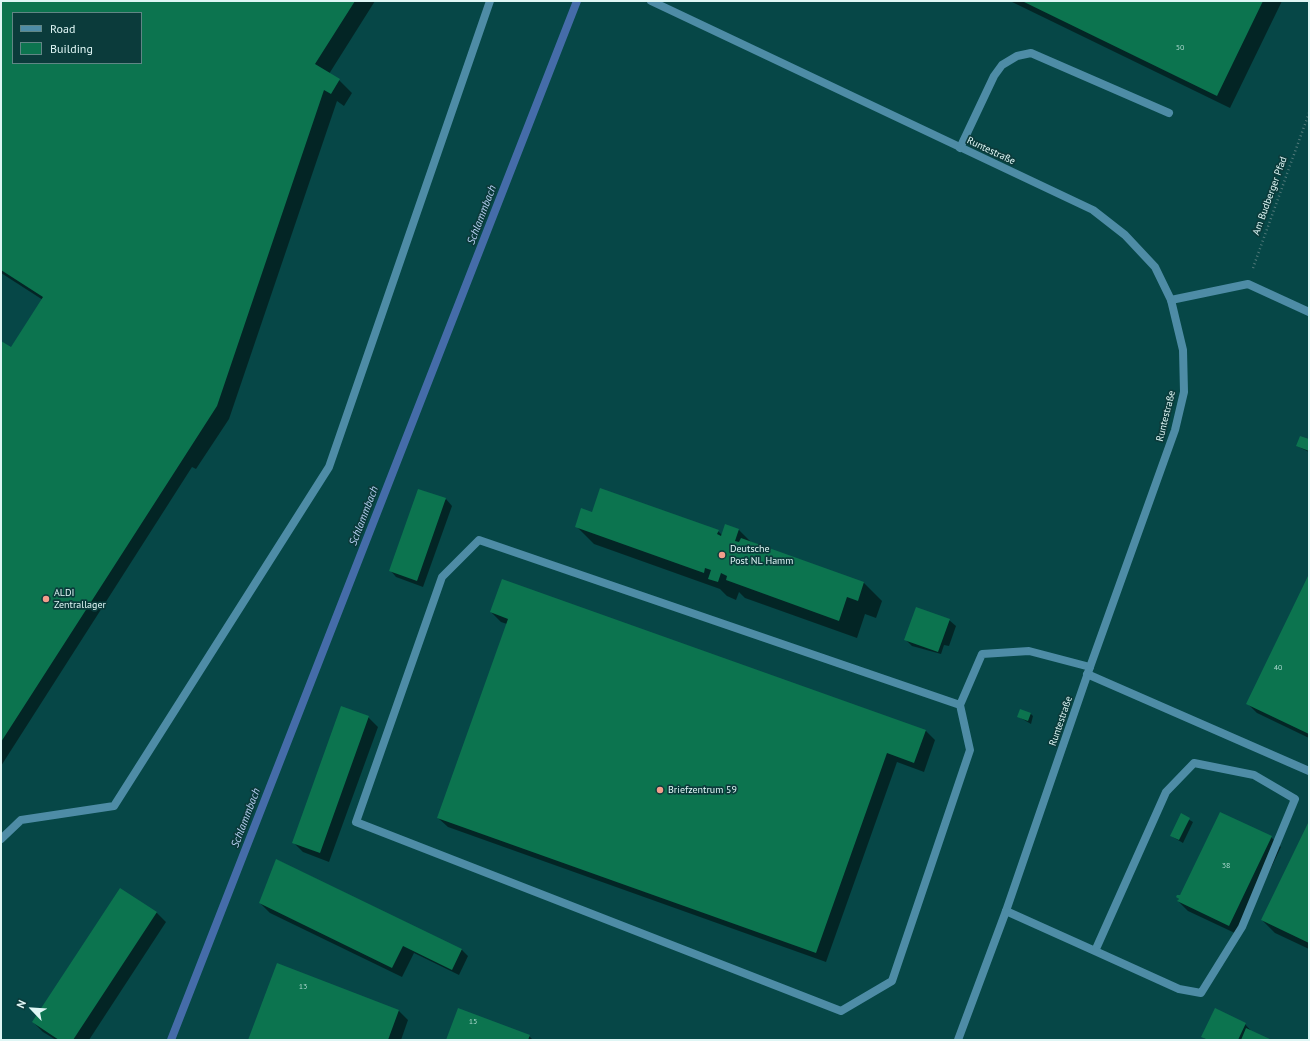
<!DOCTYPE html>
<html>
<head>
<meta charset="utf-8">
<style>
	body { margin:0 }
	#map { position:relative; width:1310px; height:1041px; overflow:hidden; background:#0b3b3b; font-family:"PT Sans",sans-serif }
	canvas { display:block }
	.frame { position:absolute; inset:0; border:2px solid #dff6f5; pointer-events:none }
	.legend { position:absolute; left:12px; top:12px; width:130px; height:52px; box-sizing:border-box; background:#0b3b3b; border:1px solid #608685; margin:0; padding:5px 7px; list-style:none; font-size:12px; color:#dff6f5 }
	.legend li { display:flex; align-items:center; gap:8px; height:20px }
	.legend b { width:20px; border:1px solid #608685 }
	.north { position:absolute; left:12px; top:989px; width:40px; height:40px; -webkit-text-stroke:3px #0b3b3b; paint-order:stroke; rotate:295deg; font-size:11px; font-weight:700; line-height:16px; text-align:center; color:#dff6f5 }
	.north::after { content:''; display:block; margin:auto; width:14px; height:18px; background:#dff6f5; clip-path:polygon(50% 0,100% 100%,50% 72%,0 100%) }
</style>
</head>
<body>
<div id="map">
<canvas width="1310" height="1041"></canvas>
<div class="frame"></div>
<ul class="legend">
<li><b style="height:5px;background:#4e8ca6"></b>Road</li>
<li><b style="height:11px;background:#0c744f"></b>Building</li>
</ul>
<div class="north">N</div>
</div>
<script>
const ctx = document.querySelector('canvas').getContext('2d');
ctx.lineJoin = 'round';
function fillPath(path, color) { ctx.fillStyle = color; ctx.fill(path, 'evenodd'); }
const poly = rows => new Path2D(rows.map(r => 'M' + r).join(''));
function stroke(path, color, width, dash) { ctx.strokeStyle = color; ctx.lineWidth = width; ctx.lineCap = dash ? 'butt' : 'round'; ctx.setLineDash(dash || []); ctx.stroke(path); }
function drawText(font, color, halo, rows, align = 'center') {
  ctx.font = font + ' "PT Sans",sans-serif'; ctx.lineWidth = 3.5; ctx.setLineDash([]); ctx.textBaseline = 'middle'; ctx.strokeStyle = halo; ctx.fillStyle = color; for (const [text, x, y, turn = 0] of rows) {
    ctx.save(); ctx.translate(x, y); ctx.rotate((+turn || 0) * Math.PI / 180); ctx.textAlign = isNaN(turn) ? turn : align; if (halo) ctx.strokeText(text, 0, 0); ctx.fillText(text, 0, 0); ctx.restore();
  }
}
fillPath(poly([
	[1,1,1309,1,1309,1040,1,1040],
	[13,13,141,13,141,63,13,63]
]), '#064747');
fillPath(poly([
	[1,1,375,1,329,74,339,80,352,93,344,106,337,101,229,419,196,469,192,467,1,766,1,342,15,351,43,300,1,273],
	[13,13,141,13,141,63,13,63],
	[1010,1,1282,1,1230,108],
	[1309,440,1309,452,1297,446],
	[446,499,452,506,423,587,396,577,390,570],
	[593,513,718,531,722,535,739,530,752,543,864,583,882,601,876,618,865,614,857,638,745,598,739,592,736,600,727,596,720,589,594,544,576,526],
	[1309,576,1309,738,1257,713,1248,704],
	[491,612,926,731,935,740,924,772,897,762,826,962,448,827,438,818,507,624,501,622],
	[949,620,956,626,949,646,944,645,941,654,912,646,906,640],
	[1030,713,1033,716,1031,724,1019,717],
	[368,717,378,727,329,862,303,852,293,842],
	[1181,815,1193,822,1183,843,1171,836],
	[1309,823,1309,949,1275,933,1262,920],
	[1271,837,1281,847,1239,935,1188,911,1178,901,1179,899,1177,897],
	[277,860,462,950,468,956,459,975,414,953,402,977,270,913,260,903],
	[156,912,166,922,89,1040,56,1040,43,1032,33,1022],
	[278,965,399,1011,408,1020,401,1040,249,1040],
	[1245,1024,1251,1031,1270,1040,1206,1040,1202,1036],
	[529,1036,533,1040,447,1040]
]), '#0007');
stroke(poly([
	[171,1040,577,1]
]), '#456ca9', 8);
fillPath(poly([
	[1,1,355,1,315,64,340,79,331,94,324,90,217,406,1,742,1,341,11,347,43,297,1,270],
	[13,13,141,13,141,63,13,63],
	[1022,1,1263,1,1217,96],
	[1300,436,1309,439,1309,451,1296,446],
	[600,488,719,530,717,534,721,536,725,524,739,529,735,541,739,542,741,538,864,582,858,601,847,597,839,621,726,580,727,576,721,573,718,582,708,579,711,570,705,568,704,573,575,527,581,508,592,512],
	[418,489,446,498,417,581,389,571],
	[1309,574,1309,734,1246,704],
	[502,579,926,730,914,763,887,753,816,953,437,818,508,619,490,612],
	[916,607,950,619,938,652,904,640],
	[341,706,369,716,320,853,292,843],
	[1020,709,1031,713,1028,721,1017,717],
	[1220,812,1272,836,1229,926,1177,901,1179,899,1176,897,1177,895,1180,895],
	[1181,813,1190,818,1179,840,1170,836],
	[1309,821,1309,943,1261,920],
	[276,859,462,949,452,970,403,946,392,968,259,903],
	[120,888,157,912,73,1040,59,1040,32,1022],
	[277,963,399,1010,388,1040,248,1040],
	[458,1008,530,1035,528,1040,446,1040],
	[1215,1008,1246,1023,1238,1040,1208,1040,1201,1037],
	[1246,1028,1272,1040,1241,1040]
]), '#0c744f');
stroke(poly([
	[1253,268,1309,113]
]), '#517979', 2.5, [1, 3]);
stroke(poly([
	[960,148,994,76,1002,65,1017,56,1031,53,1169,113],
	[1171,300,1248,284,1309,312],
	[1087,674,1309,771],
	[960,705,970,750,892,981,841,1011,356,822,442,577,479,540,960,705,982,654,1029,651,1090,667],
	[1,839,21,820,114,806,329,467,490,1],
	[1006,911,1095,951,1179,989,1201,993,1242,927,1295,799,1254,775,1194,763,1166,792,1095,951]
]), '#4e8ca6', 8);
stroke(poly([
	[651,1,1093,210,1125,235,1155,267,1171,300,1183,350,1184,392,1175,430,1090,667,1006,911,958,1040]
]), '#4e8ca6', 8);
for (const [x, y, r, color] of [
	[722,555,4,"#f49d8b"],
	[46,599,4,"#f49d8b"],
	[660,790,4,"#f49d8b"]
]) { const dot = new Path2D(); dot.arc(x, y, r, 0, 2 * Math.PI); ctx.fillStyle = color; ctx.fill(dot); stroke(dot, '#0b3b3b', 1.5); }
drawText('8px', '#aad6cc', null, [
	["50",1180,48],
	["40",1278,668],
	["38",1226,866],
	["13",303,987],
	["15",473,1022]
]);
drawText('10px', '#dff6f5', '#0b3b3b', [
	["Runtestraße",991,151,25],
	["Am Budberger Pfad",1270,196,-70],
	["Runtestraße",1166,416,-76],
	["Runtestraße",1061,721,-71]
]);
drawText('10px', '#dff6f5', '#0b3b3b', [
	["Deutsche",730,549],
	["Post NL Hamm",730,561],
	["ALDI",54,593],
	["Zentrallager",54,605],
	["Briefzentrum 59",668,790]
], 'left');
drawText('italic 11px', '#bad1f4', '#0b3b3b', [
	["Schlammbach",482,215,-69],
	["Schlammbach",364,516,-69],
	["Schlammbach",246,818,-69]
]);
</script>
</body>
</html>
